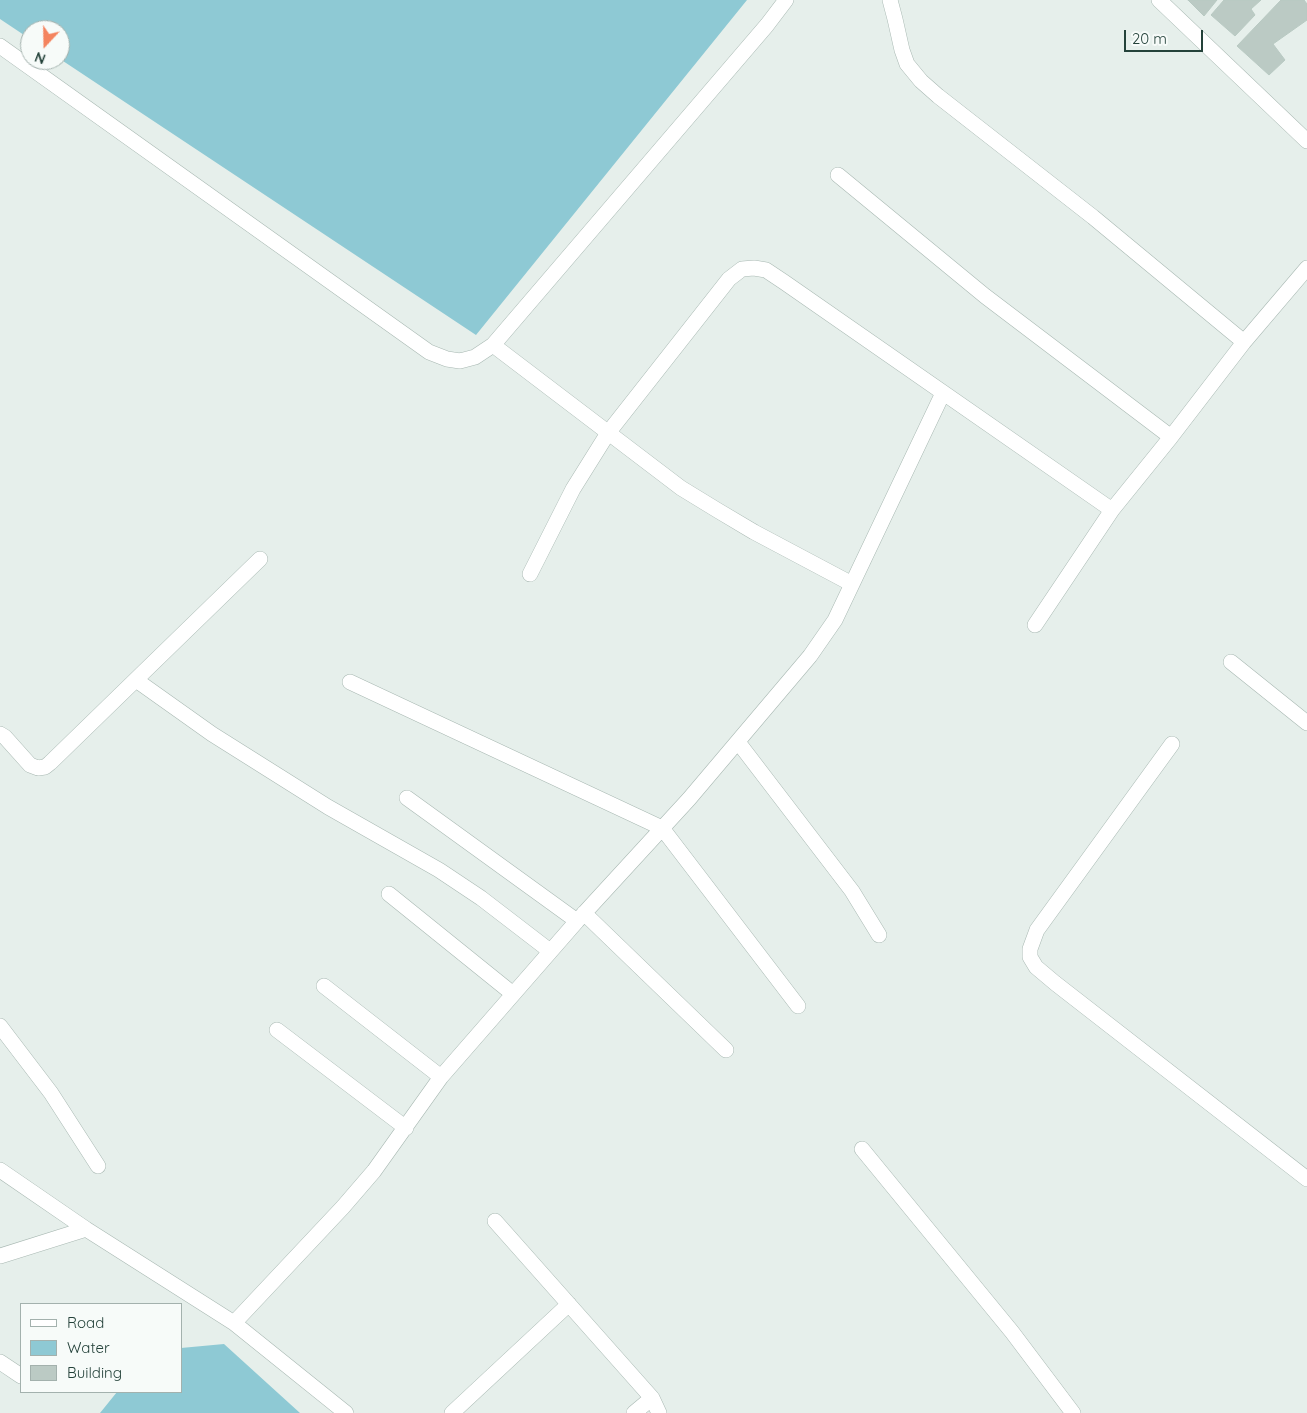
<!DOCTYPE html>
<html>
<head>
<meta charset="utf-8">
<style>
	body { margin:0 }
	#map { position:relative; width:1307px; height:1413px; overflow:hidden; background:#e6efeb; font-family:Quicksand,sans-serif }
	canvas { display:block }
	.legend { position:absolute; left:20px; top:1303px; width:162px; height:90px; box-sizing:border-box; background:#f7fbf9; border:1px solid #a3b1ad; margin:0; padding:6px 9px; list-style:none; font-size:15px; color:#24423a }
	.legend li { display:flex; align-items:center; gap:10px; height:25px }
	.legend b { width:25px; border:1px solid #a3b1ad }
	.north { position:absolute; left:20px; top:20px; width:50px; height:50px; box-sizing:border-box; background:#f7fbf9; border:1px solid #a3b1ad; border-radius:50%; rotate:201deg; font-size:14px; font-weight:700; line-height:20px; text-align:center; color:#24423a }
	.north::after { content:''; display:block; margin:auto; width:18px; height:22px; background:#f4845f; clip-path:polygon(50% 0,100% 100%,50% 72%,0 100%) }
	.scale { position:absolute; left:1124px; top:30px; width:79px; height:22px; box-sizing:border-box; border:2px solid #24423a; border-top:0; padding-left:6px; font-size:15px; line-height:18px; white-space:nowrap; color:#24423a; -webkit-text-stroke:4px #f7fbf9; paint-order:stroke }
</style>
</head>
<body>
<div id="map">
<canvas width="1307" height="1413"></canvas>
<ul class="legend">
<li><b style="height:6px;background:#fff"></b>Road</li>
<li><b style="height:14px;background:#8ec9d4"></b>Water</li>
<li><b style="height:14px;background:#bbcac4"></b>Building</li>
</ul>
<div class="north">N</div>
<div class="scale">20 m</div>
</div>
<script>
const ctx = document.querySelector('canvas').getContext('2d');
ctx.lineJoin = 'round';
function fillPath(path, color) { ctx.fillStyle = color; ctx.fill(path, 'evenodd'); }
const poly = rows => new Path2D(rows.map(r => 'M' + r).join(''));
function stroke(path, color, width, dash) { ctx.strokeStyle = color; ctx.lineWidth = width; ctx.lineCap = dash ? 'butt' : 'round'; ctx.setLineDash(dash || []); ctx.stroke(path); }
fillPath(poly([
	[0,0,747,0,476,335,60,59,60,30,30,30,30,39,0,19],
	[224,1344,300,1413,100,1413,117,1392,181,1392,181,1348]
]), '#8ec9d4');
const building = poly([
	[1188,0,1217,0,1204,16,1188,0],
	[1224,0,1261,0,1251,9,1255,15,1235,36,1211,15,1224,0],
	[1281,0,1304,0,1307,4,1307,20,1273,44,1285,60,1269,75,1237,46,1281,0]
]);
fillPath(building, '#bbcac4');
stroke(building, '#b8c9c2', 1);
const service = poly([
	[862,1149,1012,1332,1073,1413]
]);
const minor = poly([
	[890,0,895,19,902,50,907,64,921,81,938,96,1093,217,1244,342],
	[0,46,429,352,447,359,460,361,475,357,493,345,767,25,786,0],
	[838,175,985,296,1171,437],
	[493,345,681,488,717,510,754,532,852,584],
	[530,574,573,489,608,433,729,279,742,269,754,268,766,270,784,282,1112,510],
	[1035,625,1112,510,1171,437,1244,342,1307,268],
	[1231,662,1307,723],
	[136,680,212,734,328,807,439,870,481,898,550,951],
	[350,682,662,828,798,1006],
	[0,734,5,737,30,765,38,768,45,767,50,763,260,559],
	[738,742,852,891,879,935],
	[1172,744,1037,930,1030,949,1030,957,1036,967,1055,983,1307,1179],
	[407,798,577,921],
	[389,894,513,994],
	[584,913,726,1050],
	[324,986,441,1077],
	[0,1026,51,1093,98,1166],
	[277,1030,406,1128],
	[0,1170,86,1229,234,1323,346,1413],
	[495,1221,652,1398,659,1413],
	[0,1256,86,1229],
	[234,1323,343,1207,374,1171,441,1077,577,921,689,799,810,656,835,620,943,393],
	[0,1362,21,1376],
	[452,1413,569,1304],
	[634,1413,652,1398]
]);
const tertiary = poly([
	[1159,0,1307,141]
]);
stroke(service, '#a8b8b2', 16);
stroke(minor, '#a8b8b2', 16);
stroke(tertiary, '#a8b8b2', 16);
stroke(service, '#fff', 15);
stroke(minor, '#fff', 15);
stroke(tertiary, '#fff', 15);
</script>
</body>
</html>
